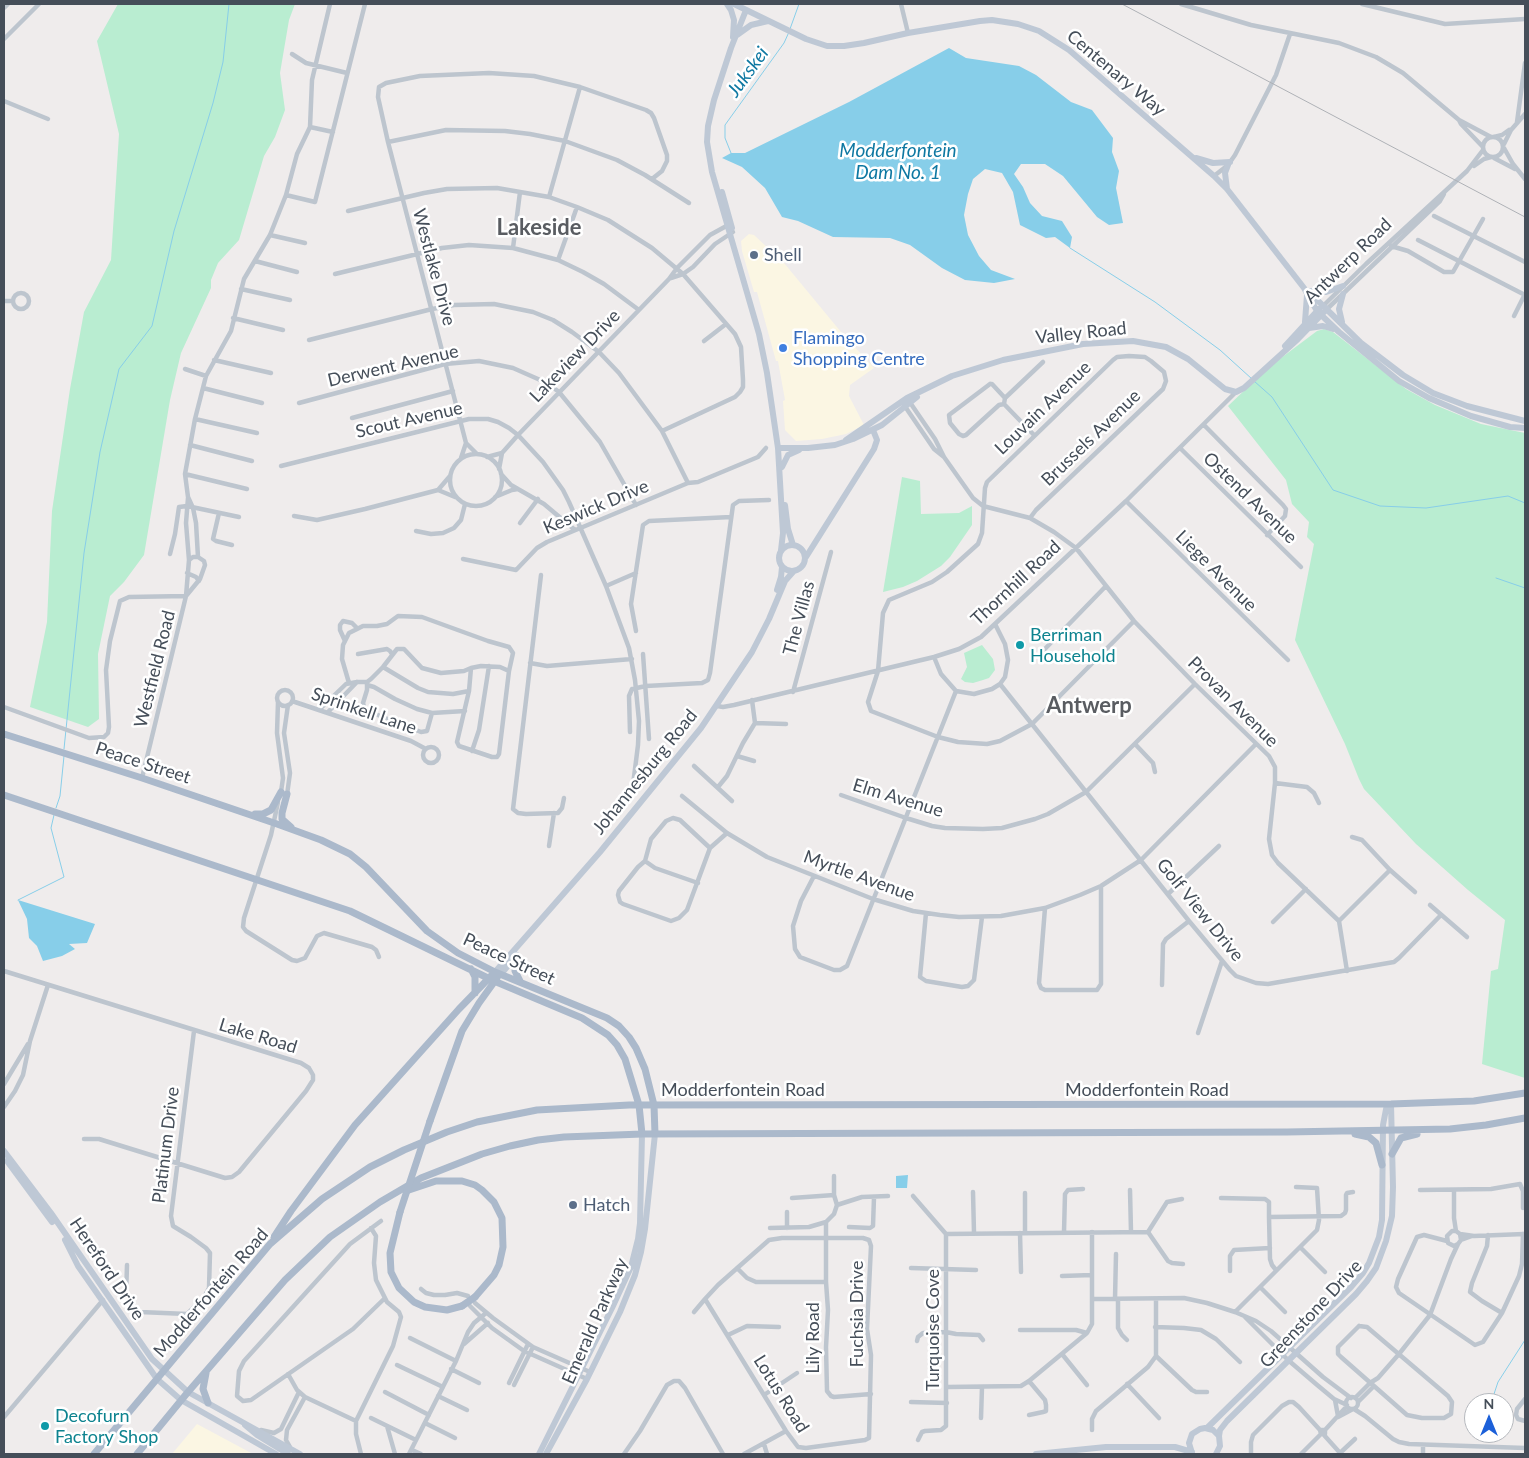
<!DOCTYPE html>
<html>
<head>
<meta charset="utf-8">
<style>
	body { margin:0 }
	#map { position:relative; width:1529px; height:1458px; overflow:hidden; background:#efecec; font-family:Lato,sans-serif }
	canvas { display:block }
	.frame { position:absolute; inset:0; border:5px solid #454e59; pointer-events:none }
	.north { position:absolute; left:1464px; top:1393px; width:50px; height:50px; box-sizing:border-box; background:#fff; border:1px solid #b5b8bd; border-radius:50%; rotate:0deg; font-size:14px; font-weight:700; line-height:20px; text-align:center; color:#454e59 }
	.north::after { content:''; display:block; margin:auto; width:18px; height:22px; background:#1c60d9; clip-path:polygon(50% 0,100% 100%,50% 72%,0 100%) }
</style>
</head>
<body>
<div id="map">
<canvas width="1529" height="1458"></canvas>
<div class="frame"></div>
<div class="north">N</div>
</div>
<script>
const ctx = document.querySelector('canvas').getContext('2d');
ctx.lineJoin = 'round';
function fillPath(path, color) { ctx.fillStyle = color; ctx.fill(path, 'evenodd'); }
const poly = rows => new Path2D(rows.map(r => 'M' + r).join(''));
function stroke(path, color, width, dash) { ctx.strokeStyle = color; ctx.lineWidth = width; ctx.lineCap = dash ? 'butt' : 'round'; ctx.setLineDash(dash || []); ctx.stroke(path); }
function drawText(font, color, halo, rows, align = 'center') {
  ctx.font = font + ' Lato,sans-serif'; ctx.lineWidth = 5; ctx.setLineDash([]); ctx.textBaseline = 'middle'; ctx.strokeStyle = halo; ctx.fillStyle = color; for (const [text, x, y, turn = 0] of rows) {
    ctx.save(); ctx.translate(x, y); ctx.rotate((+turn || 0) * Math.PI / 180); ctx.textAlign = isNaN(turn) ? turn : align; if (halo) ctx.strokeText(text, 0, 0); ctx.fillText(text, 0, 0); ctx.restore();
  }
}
fillPath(poly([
	[749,234,754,235,784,263,841,332,874,368,850,385,849,396,864,425,846,434,822,439,796,441,785,430,783,401,785,400,778,361,776,361,757,292,754,292,742,251,741,241],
	[197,1424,253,1454,172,1454]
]), '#fbf6e3');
fillPath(poly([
	[118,4,295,4,289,20,280,73,285,110,275,137,264,156,239,240,218,263,211,280,211,288,181,353,170,400,144,555,124,582,110,596,98,654,99,719,88,727,30,707,47,622,52,511,70,389,84,312,111,260,119,134,97,41],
	[1324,329,1333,332,1406,389,1435,405,1481,424,1525,433,1525,1078,1482,1064,1491,971,1498,969,1505,920,1468,890,1416,844,1364,789,1359,779,1345,744,1295,640,1314,544,1307,537,1309,522,1292,504,1286,480,1228,406,1269,367,1317,331],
	[902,477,920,481,921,514,959,513,972,506,972,525,950,557,941,566,917,581,903,587,883,592],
	[982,645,993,659,995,670,989,678,983,680,973,683,965,682,961,679,967,667,964,653]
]), '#b9edd1');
fillPath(poly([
	[949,48,966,58,1019,66,1036,75,1071,102,1092,110,1113,138,1112,152,1119,171,1116,188,1123,223,1109,225,1097,217,1063,176,1045,164,1021,164,1014,174,1023,187,1030,203,1042,216,1062,221,1072,237,1070,248,1055,237,1046,238,1020,225,1013,192,1002,173,985,169,973,179,968,194,964,215,968,235,979,256,991,270,1015,279,994,283,965,280,942,268,910,245,890,238,833,237,798,221,782,217,765,188,742,167,722,158,731,153,745,153,849,102],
	[18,900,95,924,87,943,69,944,75,949,62,956,43,961,37,946,29,938,27,919],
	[908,1175,907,1188,896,1188,896,1176]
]), '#87cee9');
stroke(poly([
	[790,29,799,4],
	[731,153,725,138,725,125,784,43,789,32],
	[1070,248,1155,302,1220,350,1252,379],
	[1254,381,1272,397,1333,490,1380,506,1426,508,1508,496,1525,503],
	[1496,578,1525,588],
	[64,749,84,553,100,452,119,369,152,326,174,231,213,103,223,62,229,4],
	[56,808,60,796,64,756],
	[18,900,64,877,51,828,54,815],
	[1491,1403,1498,1382,1525,1340],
	[1489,1433,1489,1438]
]), '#87cee9', 1);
stroke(poly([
	[901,4,908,33],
	[1181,4,1251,25,1339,43,1376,57,1403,73,1459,120,1491,137],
	[1362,4,1445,24,1525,19],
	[4,8,8,4],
	[4,39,39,4],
	[292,54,306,63,347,73],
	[4,101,48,119],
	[1459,120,1461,124,1483,147],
	[1517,122,1525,63],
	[310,127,333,132],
	'1483 147a10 10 0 1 1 20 0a10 10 0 1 1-20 0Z',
	[1494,137,1502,135,1509,130],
	[388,142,446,130,505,131,530,134,565,141,617,160,645,175,689,203],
	[1504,144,1511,130,1525,114],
	[1504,148,1513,164,1525,179],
	[1494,158,1515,169],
	[1474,166,1484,159,1491,157],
	[1214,176,1228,165,1235,155,1276,75,1290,34],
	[286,195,315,202,365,4],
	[549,197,580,87],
	[348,211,424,193,447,189,497,188,549,197,577,207,608,220,652,248,683,274,735,334,741,347,743,380,743,387,740,392,735,397,662,431],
	[1434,216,1525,262],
	[270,235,305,243],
	[1418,240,1525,295],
	[1391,246,1408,251,1444,272,1453,272,1483,219],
	[513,248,520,192],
	[558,260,577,207],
	[255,261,297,272],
	[335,274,442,248,469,245,513,248,558,260,583,272,604,284,639,310],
	[671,278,683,274,693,267,715,244,733,232],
	[241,289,290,300],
	'13 301a8 8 0 1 1 16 0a8 8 0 1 1-16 0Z',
	[4,301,13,301],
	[1324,305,1366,264,1467,171,1483,150],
	[1327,309,1440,201,1444,194],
	[1514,316,1525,294],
	[233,318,283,330],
	[309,340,432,309,454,305,494,304,533,312,553,320,572,332,599,352,619,373,662,431,688,483],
	[704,341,726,324],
	[214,360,271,373],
	[185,369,206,376],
	[990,384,992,384,1005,398,1004,404,999,405,966,435,963,436,959,434,950,423,949,415,990,384],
	[203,388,262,403],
	[1005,398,1043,362],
	[909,401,935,439,944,457,973,498,983,506,1030,518,1054,532,1076,548,1134,621,1195,684,1269,756,1275,767,1275,783,1269,839,1272,855,1278,863,1339,921,1347,971],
	[299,403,445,364,479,361,513,368,547,383,559,392,600,442,636,505],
	[1004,404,1034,435],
	[904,405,934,449,944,457],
	[352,418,453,391],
	[195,419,257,433],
	[1204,425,1283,505,1286,509,1285,516,1267,535],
	[466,443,477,454],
	[190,445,252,461],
	[1180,448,1301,567],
	'450 480a26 26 0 1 1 52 0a26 26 0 1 1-52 0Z',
	[487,457,502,453],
	[461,458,466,443,388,142,378,97,379,87,386,83,420,76,489,73,534,76,580,87,646,110,651,113,654,118,667,155,667,161,662,171,652,179],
	[281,466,469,419,488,419,498,422,509,428,518,435,543,462,563,490,569,502,606,586,629,648,635,680,639,721,638,745,632,793],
	[499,469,502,453,518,435,669,279,677,268,710,235,730,224],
	[185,474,247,489],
	[501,474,511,485,544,504,575,530],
	[438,490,455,497],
	[495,497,512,490,518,489],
	[188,498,186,523,189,560,186,596,200,579,205,565,204,561,198,557,193,557,189,560],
	[1126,501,1288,660],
	[219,513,213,539,216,541,232,545],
	[294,516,317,520,365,509,438,490,450,476],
	[1030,518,1036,510,1163,389,1166,381,1164,372,1151,361,1145,357,1129,356,1117,357,1113,360,987,482,985,488,982,533,978,544,947,572,932,582,889,600,883,613,878,671,868,702,871,711,938,737,958,742,987,744,1000,741,1032,724,1134,621],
	[520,523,538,499],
	[416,531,431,534,443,533,454,528,461,520,465,504],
	[170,554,175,534,179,507,187,506,239,517],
	[198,557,196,523,193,508,188,497,185,474,195,419,206,376,231,331,244,279,270,235,286,195,297,154,310,127,312,80,330,4],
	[463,559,516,570,537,548,547,542,688,483,698,482,758,457,766,448],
	[187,573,196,577,199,581],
	[541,575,513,809,518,813,526,814,558,813,562,808,564,798],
	[606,586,636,573],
	[636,631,631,604,643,525,649,521,731,517],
	[345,641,340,630,340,625,343,621,352,623,357,628],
	[358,654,387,649,390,651,392,654],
	[643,654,649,739],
	[1040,654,1106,586],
	[934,657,941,674,956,691,974,694,992,689,1000,684,1005,677,1008,660,1005,644,995,624],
	[530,663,547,666,632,659],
	[383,667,418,688,428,692,453,694,469,691],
	[367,682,367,690,363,703,365,710,421,732,427,731,432,713],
	[349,683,342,659,343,645,349,633,363,626,377,626,387,624,398,616,422,617,488,641,509,647,513,653,509,671],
	[1000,684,1189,921,1230,970,1236,976,1256,983,1268,984,1394,962,1399,958,1441,915],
	[367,685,374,687,395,699,417,709,432,713,465,711],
	'277 698a8 8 0 1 1 16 0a8 8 0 1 1-16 0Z',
	[793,692,831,552],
	[292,701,411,741,426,749],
	[278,702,277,733,283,778,281,792],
	[717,706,723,707,734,705,934,657,959,649,981,637,1126,501,1236,392],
	[4,707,89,738,104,737,108,733,109,727,106,670,110,641,120,601,129,597,186,596,142,778],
	[320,709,346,684,357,682,367,682,371,679,383,667,397,649,404,649,422,668,441,673,464,671,471,668,481,666,500,667,509,671,499,754,497,757,492,757,459,746,457,742,469,691,471,668],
	[328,712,357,682],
	[755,723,786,724],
	[630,732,629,696,632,689,646,686,702,683,708,680,710,673,733,505,739,501,769,500],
	[1135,744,1153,763,1155,772],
	'423 755a8 8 0 1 1 16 0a8 8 0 1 1-16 0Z',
	[472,751,479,730,489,666],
	[737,756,754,761],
	[694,766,732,801],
	[1275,783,1307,787,1314,793,1319,803],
	[718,787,727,776,743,743,755,723,752,700],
	[287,795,290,773,284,733,288,705],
	[841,795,906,818,932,826,945,828,983,829,1002,828,1035,819,1048,814,1086,792,1195,684],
	[682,796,727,833,767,857,873,899,913,911,940,915,959,917,1001,916,1045,908,1080,895,1101,886,1141,860,1256,744],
	[278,802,271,835,244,918,243,927,246,931,292,960,297,961,305,958,317,936,324,933,372,947,376,950,379,957],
	[1352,837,1362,840,1390,870,1415,892],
	[549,846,554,813],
	[710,848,680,820,673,818,666,821,651,839,645,861,638,867,619,891,618,895,620,902,623,904,671,921,679,918,687,910,710,848,727,833],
	[645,861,655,868,698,883],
	[814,876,801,901,793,926,795,949,800,957,834,970,840,970,847,966,956,691],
	[1168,894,1219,846],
	[1430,905,1467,937],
	[1045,908,1039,983,1041,988,1045,990,1097,990,1101,984,1101,886],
	[926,913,920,977,926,981,962,987,968,986,974,980,982,917],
	[1339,921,1390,870],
	[1273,922,1306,889],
	[4,971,301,1063,309,1068,313,1075,313,1080,306,1091,239,1172,232,1177,225,1178,99,1139,84,1139],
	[1162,985,1163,944,1166,939,1189,921],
	[1198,1033,1222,961],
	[4,1084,28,1044],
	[4,1107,15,1091,23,1075,30,1041,48,985],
	[834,1176,834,1195,837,1205,834,1214,826,1222,826,1282,828,1310,826,1347,827,1391,831,1396,834,1397,871,1394],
	[1130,1190,1131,1232],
	[1420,1190,1491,1189,1520,1184,1523,1191,1523,1208],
	[1454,1190,1454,1218,1456,1231],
	[973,1192,974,1233],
	[1025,1193,1025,1233],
	[913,1196,946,1234],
	[792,1198,834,1195],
	[1221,1198,1265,1199,1269,1202,1269,1217],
	[837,1205,862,1197,888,1196],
	[787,1212,787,1228],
	[381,1221,350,1244,244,1361,239,1371,237,1396,243,1401,251,1400,353,1329,385,1298],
	[849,1227,870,1228,873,1226,874,1197],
	[770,1228,809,1227,826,1222],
	[1064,1232,1065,1194,1068,1190,1083,1189],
	[1148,1232,1168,1261,1172,1263,1183,1264],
	[1148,1232,1167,1202,1182,1199],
	[1020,1233,1021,1272],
	[946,1234,1148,1232],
	[1460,1234,1474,1236,1524,1234],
	[1488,1235,1487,1246,1472,1283,1470,1292,1482,1301,1502,1313],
	[1461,1240,1460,1234,1456,1231,1452,1231,1447,1236,1448,1243,1454,1246,1458,1244,1461,1240,1472,1236],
	[1447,1241,1424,1235,1417,1237,1398,1279,1396,1287,1399,1293,1475,1345,1483,1342,1502,1313,1519,1276,1522,1264,1523,1234],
	[1300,1247,1325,1272],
	[127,1265,126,1297,135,1309,140,1312,187,1314,204,1297,209,1288,210,1253,206,1248,191,1237,173,1226,171,1216,194,1031],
	[737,1268,747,1278,756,1282,826,1282],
	[911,1268,976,1270],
	[1276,1270,1272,1265,1270,1259,1269,1217,1341,1216,1345,1213,1346,1210,1346,1195,1347,1193,1353,1192],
	[1230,1271,1230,1256,1234,1250,1270,1248],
	[1062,1276,1092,1275],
	[1260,1287,1285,1312],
	[421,1289,426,1293,434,1295,445,1295,457,1293,468,1296],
	[1092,1299,1184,1298,1207,1303,1235,1312,1256,1321,1271,1331,1323,1377,1351,1398],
	[1115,1299,1116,1254],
	[1118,1299,1118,1328,1122,1335,1127,1340],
	[475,1303,493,1318,533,1347,590,1372],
	[470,1306,492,1328,524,1351,587,1379],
	[694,1312,705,1299,718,1285,769,1240,782,1238,863,1238,869,1240,871,1246,867,1329,871,1355,869,1438,865,1440,806,1448,798,1447,786,1431,705,1299],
	[1235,1312,1317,1230,1319,1220,1317,1188,1296,1187],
	[1245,1317,1288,1360,1316,1384,1334,1399,1347,1405],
	[1359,1326,1367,1327,1448,1396,1452,1402,1451,1414,1444,1418,1422,1418,1407,1415,1341,1357,1338,1354,1338,1347,1359,1326],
	[1155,1327,1184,1328,1201,1330,1216,1339,1240,1362],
	[1020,1330,1076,1330,1087,1333],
	[728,1335,747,1326,779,1327],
	[410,1338,456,1361],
	[917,1341,918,1337,923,1333,946,1332,956,1334,979,1335,983,1340],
	[464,1344,488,1323],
	[1062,1354,1087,1385],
	[1156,1356,1192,1390,1196,1392,1207,1392],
	[397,1365,443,1387],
	[451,1369,479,1383],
	[288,1374,297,1390,305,1397,356,1421],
	[509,1383,528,1344],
	[1127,1384,1159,1418],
	[514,1385,533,1347],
	[947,1387,1021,1386,1029,1381,1087,1333,1092,1324,1092,1232],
	[385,1392,429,1415],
	[764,1395,797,1373],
	[438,1396,467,1410],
	'1346 1403a6 6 0 1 1 12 0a6 6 0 1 1-12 0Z',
	[1355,1398,1370,1383,1378,1378,1399,1354,1430,1315,1451,1259,1458,1244],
	[1525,1399,1517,1409,1516,1415,1518,1419,1525,1421],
	[1335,1400,1338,1416],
	[911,1402,947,1403],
	[1358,1402,1374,1386],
	[1354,1409,1365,1416,1393,1439,1399,1442,1409,1444,1525,1448],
	[1029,1415,1043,1412,1046,1411,1046,1405,1045,1400,1029,1381],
	[4,1417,103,1300],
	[1338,1417,1353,1409],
	[371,1418,416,1440],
	[981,1418,982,1387],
	[425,1423,455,1438],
	[387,1426,395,1454],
	[261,1430,274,1433,281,1429,299,1392],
	[1092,1430,1092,1419,1096,1411,1148,1367,1156,1356,1156,1299],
	[1325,1430,1347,1406],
	[1324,1435,1341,1454],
	[918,1440,922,1432,925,1431,941,1430,946,1426,946,1234],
	[764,1444,767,1454],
	[1423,1445,1423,1454],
	[290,1447,286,1440,287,1430,305,1397],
	[412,1450,421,1454],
	[1340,1453,1355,1439],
	[361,1454,356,1434,356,1421,393,1346,401,1317,399,1312,387,1302,376,1280,374,1263,376,1236,371,1228],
	[409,1454,456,1361,468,1332,474,1323,486,1313],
	[624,1454,640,1431,667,1385,674,1381,679,1381,685,1388,723,1454],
	[744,1454,786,1431],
	[1251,1454,1251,1442,1253,1435,1282,1406,1289,1402,1293,1402,1299,1407,1320,1430,1321,1434,1325,1434,1325,1430,1320,1430],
	[1301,1454,1321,1434]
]), '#bdc5ce', 4.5);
stroke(poly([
	[727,4,731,10,734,20,733,37],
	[734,4,806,39,827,46,844,46,864,43,908,33,980,21,992,20,1018,24,1039,31,1069,50,1214,176,1227,189,1304,288,1317,311,1339,332,1399,381,1429,398,1471,416,1510,427,1525,428],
	[746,10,731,48,714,100,708,126,707,142,712,172,759,334,767,373,778,448,783,533,781,550],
	[737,35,751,25,768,21],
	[1196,158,1213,163,1230,162],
	[1227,189,1225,173,1228,165],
	[722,192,732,228],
	[1308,291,1326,292,1343,286],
	[1309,292,1361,343,1403,375,1433,393,1467,406,1525,421],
	[1305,322,1307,295],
	[1342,322,1339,309,1343,294],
	[1309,328,1323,326,1333,329],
	[1285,346,1319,309],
	[846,440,907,398,952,376,1003,360,1083,344,1133,341,1166,347,1188,359,1225,389,1236,392,1244,388,1298,339,1327,309],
	[778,448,808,448,835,445,853,439,882,425,917,397],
	[782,467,788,455,799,450],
	[785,505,788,529,793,545],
	'779 558a13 13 0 1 1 26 0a13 13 0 1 1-26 0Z',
	[806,557,874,449,877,440,873,430],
	[777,590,781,577,782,567],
	[495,972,600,852,701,728,752,652,769,619,785,581,793,572],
	[501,974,517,955],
	[4,1151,51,1213,152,1359,188,1392,300,1454],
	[7,1161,52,1222],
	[65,1240,78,1266,157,1379,181,1400,276,1454],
	[245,1425,257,1435,288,1454],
	[1207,1428,1351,1287,1363,1273,1369,1263,1379,1237,1382,1220,1383,1125,1387,1104],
	[1219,1436,1220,1430,1227,1421,1356,1294,1367,1281,1376,1268,1386,1241,1392,1216,1393,1187,1391,1104],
	[1192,1453,1189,1443,1192,1434,1200,1429,1205,1428,1213,1430,1219,1436,1220,1446,1216,1454],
	[539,1454,612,1308,631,1267,638,1239,640,1223,642,1134],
	[546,1454,587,1379,620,1312,635,1275,641,1252,645,1229,655,1134],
	[1036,1454,1106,1447,1175,1447,1192,1452]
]), '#bec8d5', 6);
stroke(poly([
	[4,734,142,778,277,824,321,840,350,854,366,867,427,931,458,953,495,972,607,1018,619,1026,629,1037,636,1048,645,1069,654,1105,655,1134],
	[287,794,282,813,282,819,291,827],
	[4,795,350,911,494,981,582,1018,608,1035,617,1045,625,1059,639,1105,642,1134],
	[255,814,263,814,271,810,281,792],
	[516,956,515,971,520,981],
	[471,969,475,977,475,993],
	[430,1121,462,1031,479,1003,497,978],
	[1355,1134,1369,1137,1376,1143,1382,1165],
	[1392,1154,1401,1138,1417,1134],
	[406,1191,436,1181,462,1181,475,1185,482,1190,494,1202,502,1218,503,1247,499,1265,494,1275,475,1297],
	[400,1212,390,1253,391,1272,399,1288,414,1302,425,1307,447,1310,462,1306],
	[274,1237,291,1211,355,1125,459,1009,492,975],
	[206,1373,203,1389,208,1403],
	[94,1454,270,1244,322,1199,370,1167,404,1150,447,1132,477,1122,537,1110,629,1105,1391,1104,1474,1101,1525,1093],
	[137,1454,188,1392,285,1280,330,1237,380,1202,421,1178,482,1154,510,1146,538,1140,564,1137,642,1134,1287,1132,1450,1129,1486,1125,1525,1118]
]), '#abb9cb', 7);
stroke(poly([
	[1122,4,1525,217]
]), '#aeb1b6', 1);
stroke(poly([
	[400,1212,430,1121],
	[462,1306,475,1297]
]), '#abb9cb', 7);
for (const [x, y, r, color] of [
	[754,255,5,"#5c6f8a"],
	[783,348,5,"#3f7fe0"],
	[1020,645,5,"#0f9aa8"],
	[573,1205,5,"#5c6f8a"],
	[45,1426,5,"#0f9aa8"]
]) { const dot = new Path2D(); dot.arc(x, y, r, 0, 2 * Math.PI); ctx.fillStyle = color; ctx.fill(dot); stroke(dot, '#fff', 2); }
drawText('18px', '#454e59', '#fff', [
	["Centenary Way",1116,73,40],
	["Antwerp Road",1348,261,-44],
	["Westlake Drive",434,267,75],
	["Valley Road",1081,333,-6],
	["Lakeview Drive",575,356,-46],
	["Derwent Avenue",393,366,-13],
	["Louvain Avenue",1043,408,-44],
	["Scout Avenue",409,420,-13],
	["Brussels Avenue",1091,438,-44],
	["Ostend Avenue",1250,498,44],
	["Keswick Drive",596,507,-23],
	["Liege Avenue",1216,571,45],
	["Thornhill Road",1016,583,-43],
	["The Villas",799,618,-75],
	["Westfield Road",155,669,-76],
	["Provan Avenue",1233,702,45],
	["Sprinkell Lane",364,711,19],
	["Peace Street",143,763,18],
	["Johannesburg Road",645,772,-51],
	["Elm Avenue",898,798,17],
	["Myrtle Avenue",859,876,20],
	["Golf View Drive",1200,910,51],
	["Peace Street",509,959,25],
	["Lake Road",258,1036,17],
	["Modderfontein Road",743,1090],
	["Modderfontein Road",1147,1090],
	["Platinum Drive",166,1145,-83],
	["Hereford Drive",107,1269,56],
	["Modderfontein Road",211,1293,-49],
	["Fuchsia Drive",857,1314,-90],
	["Greenstone Drive",1311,1314,-47],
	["Emerald Parkway",595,1321,-66],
	["Turquoise Cove",933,1330,-90],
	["Lily Road",813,1338,-90],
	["Lotus Road",781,1394,58]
]);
drawText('18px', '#4e5e75', '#fff', [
	["Shell",764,255],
	["Hatch",583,1205]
], 'left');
drawText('18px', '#366cbe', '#fff', [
	["Flamingo",793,338],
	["Shopping Centre",793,359]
], 'left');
drawText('18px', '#0d838f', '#fff', [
	["Berriman",1030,635],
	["Household",1030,656],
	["Decofurn",55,1416],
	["Factory Shop",55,1437]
], 'left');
drawText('italic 19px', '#0e78a2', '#fff', [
	["Jukskei",748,72,-54],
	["Modderfontein",898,151],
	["Dam No. 1",898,173]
]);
drawText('bold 22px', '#595c61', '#fff', [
	["Lakeside",539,228],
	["Antwerp",1089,706]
]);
</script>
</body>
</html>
